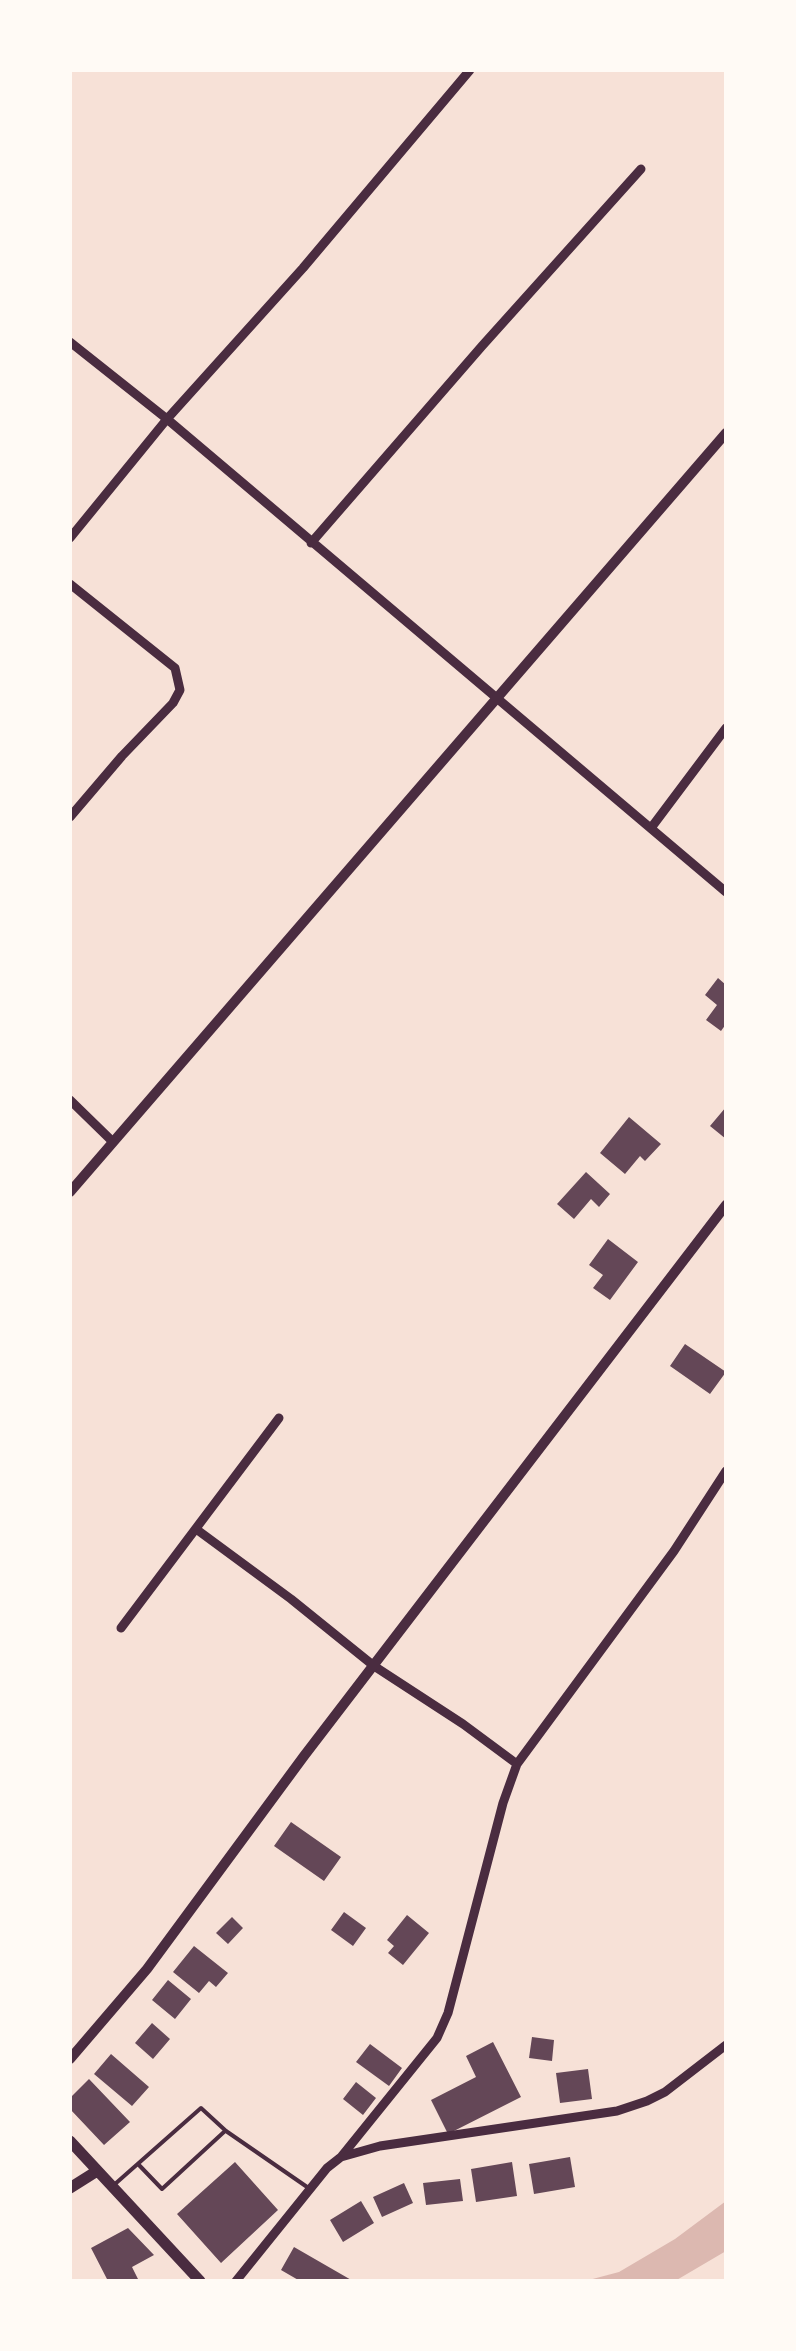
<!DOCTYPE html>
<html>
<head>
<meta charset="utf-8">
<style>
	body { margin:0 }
	#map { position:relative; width:796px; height:2351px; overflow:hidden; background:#f7e1d7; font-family:Rubik,sans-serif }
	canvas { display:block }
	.frame { position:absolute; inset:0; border:72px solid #fffaf5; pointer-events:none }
</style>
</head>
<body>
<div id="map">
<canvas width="796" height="2351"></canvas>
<div class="frame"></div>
</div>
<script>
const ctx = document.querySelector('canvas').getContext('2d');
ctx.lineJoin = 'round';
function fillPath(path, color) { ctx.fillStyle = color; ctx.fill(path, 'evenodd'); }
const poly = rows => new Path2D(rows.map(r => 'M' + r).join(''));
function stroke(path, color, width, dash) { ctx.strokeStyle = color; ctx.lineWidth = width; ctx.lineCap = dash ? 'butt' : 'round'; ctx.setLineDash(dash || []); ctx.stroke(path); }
fillPath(poly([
	[726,2201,726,2251,675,2281,585,2281,619,2272,675,2239]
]), '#dcb8b0');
fillPath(poly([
	[718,978,726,985,726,1024,721,1031,706,1020,717,1005,705,995],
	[726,1107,726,1139,710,1126],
	[629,1117,661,1144,645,1161,640,1156,625,1174,600,1153],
	[586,1172,610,1194,599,1207,591,1199,574,1219,557,1204],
	[608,1239,638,1262,610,1300,593,1288,603,1275,589,1265],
	[685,1344,726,1372,710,1394,670,1366],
	[291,1822,341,1857,324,1881,274,1846],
	[344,1912,366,1928,353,1946,331,1930],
	[407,1915,429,1933,403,1965,388,1953,394,1946,387,1940],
	[232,1917,243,1928,228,1944,216,1933],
	[194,1946,228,1973,216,1987,209,1981,199,1993,173,1972],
	[168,1980,191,1999,175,2019,152,2000],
	[152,2023,170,2039,153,2059,135,2043],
	[532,2037,554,2040,552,2061,529,2058],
	[493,2042,521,2097,448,2134,431,2100,476,2077,466,2056],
	[370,2044,402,2068,389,2086,356,2062],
	[111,2054,149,2087,132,2106,94,2074],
	[588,2069,592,2099,560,2103,556,2073],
	[89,2079,130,2122,104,2145,70,2109,70,2098],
	[356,2082,376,2098,363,2115,343,2099],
	[570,2157,575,2187,534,2194,529,2164],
	[235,2162,278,2210,221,2263,177,2214],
	[512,2162,517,2196,476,2202,471,2169],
	[460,2179,463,2201,426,2205,423,2183],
	[404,2183,413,2203,382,2217,373,2197],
	[361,2201,374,2223,343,2242,330,2220],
	[128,2228,154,2255,132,2267,139,2281,108,2281,91,2248],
	[294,2247,353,2281,300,2281,281,2270]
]), '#644757');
stroke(poly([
	[138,2164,162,2189,225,2131],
	[115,2184,201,2108,226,2131,310,2189]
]), '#4a2c40', 4);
stroke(poly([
	[70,342,167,419,726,892],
	[70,538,167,419,303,268,470,70],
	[311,543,482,346,641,169],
	[70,584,175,668,180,690,173,703,122,756,70,817],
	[651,828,726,728],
	[70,1100,112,1141],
	[196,1529,291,1599,374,1666,463,1724,517,1764],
	[121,1628,279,1418],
	[341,2157,437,2038,448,2013,503,1803,517,1764,674,1551,726,1471],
	[236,2281,327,2168,341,2157,380,2146,617,2111,647,2101,665,2092,726,2045]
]), '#4a2c40', 9);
stroke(poly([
	[70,1192,726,433],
	[70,2059,147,1969,304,1756,726,1205]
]), '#4a2c40', 10);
stroke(poly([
	[70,2141,200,2281],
	[70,2188,97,2171]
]), '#4a2c40', 11);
</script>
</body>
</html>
